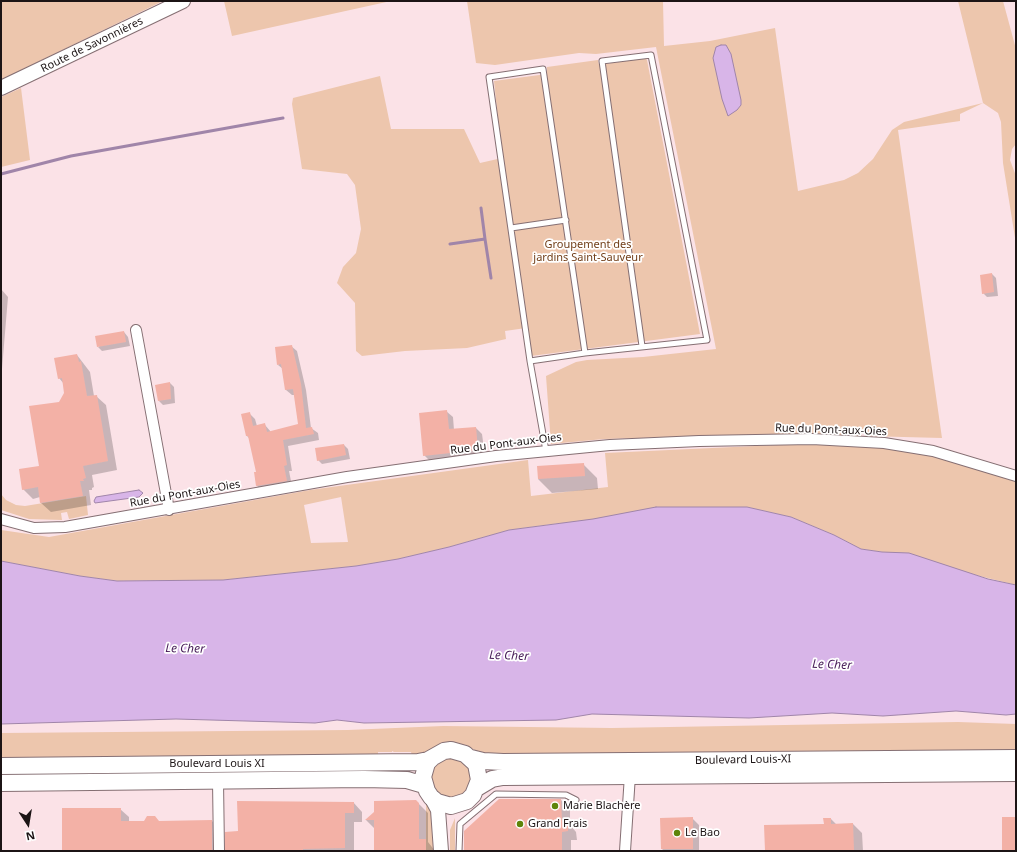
<!DOCTYPE html>
<html>
<head>
<meta charset="utf-8">
<style>
	body { margin:0 }
	#map { position:relative; width:1017px; height:852px; overflow:hidden; background:#fbe2e7; font-family:"Noto Sans",sans-serif }
	canvas { display:block }
	.frame { position:absolute; inset:0; border:2px solid #1c1415; pointer-events:none }
	.north { position:absolute; left:8px; top:804px; width:40px; height:40px; -webkit-text-stroke:3px #fff; paint-order:stroke; rotate:168deg; font-size:11px; font-weight:700; line-height:16px; text-align:center; color:#1c1415 }
	.north::after { content:''; display:block; margin:auto; width:14px; height:18px; background:#1c1415; clip-path:polygon(50% 0,100% 100%,50% 72%,0 100%) }
</style>
</head>
<body>
<div id="map">
<canvas width="1017" height="852"></canvas>
<div class="frame"></div>
<div class="north">N</div>
</div>
<script>
const ctx = document.querySelector('canvas').getContext('2d');
ctx.lineJoin = 'round';
function fillPath(path, color) { ctx.fillStyle = color; ctx.fill(path, 'evenodd'); }
const poly = rows => new Path2D(rows.map(r => 'M' + r).join(''));
function stroke(path, color, width, dash) { ctx.strokeStyle = color; ctx.lineWidth = width; ctx.lineCap = dash ? 'butt' : 'round'; ctx.setLineDash(dash || []); ctx.stroke(path); }
function drawText(font, color, halo, rows, align = 'center') {
  ctx.font = font + ' "Noto Sans",sans-serif'; ctx.lineWidth = 3.5; ctx.setLineDash([]); ctx.textBaseline = 'middle'; ctx.strokeStyle = halo; ctx.fillStyle = color; for (const [text, x, y, turn = 0] of rows) {
    ctx.save(); ctx.translate(x, y); ctx.rotate((+turn || 0) * Math.PI / 180); ctx.textAlign = isNaN(turn) ? turn : align; if (halo) ctx.strokeText(text, 0, 0); ctx.fillText(text, 0, 0); ctx.restore();
  }
}
fillPath(poly([
	[1,1,163,1,1,80],
	[224,1,391,1,232,36],
	[467,1,663,1,664,46,710,41,775,28,798,191,844,180,858,173,873,159,892,130,904,122,983,103,958,1,1003,1,1016,49,1016,144,1012,149,1010,160,1016,176,1016,244,1003,163,1001,122,998,113,983,103,960,114,960,121,898,130,942,438,865,436,865,433,862,433,862,437,780,434,604,439,551,444,546,376,576,362,587,360,643,357,716,349,656,47,596,54,579,53,495,65,476,63],
	[645,58,647,60,700,334,531,356,526,328,505,331,506,339,467,348,405,351,362,356,356,351,355,303,337,283,343,267,356,253,361,229,355,185,347,174,302,169,292,104,293,98,380,76,391,129,464,129,480,163,502,158,494,81,547,74,547,67,598,60,599,65],
	[21,88,30,160,1,167,1,97],
	[798,444,848,445,895,449,930,454,1016,482,1016,585,882,552,861,549,834,535,791,517,747,507,553,524,509,530,449,547,398,559,356,566,223,580,117,581,80,576,1,561,1,530,49,537,310,490,528,460,531,496,608,487,605,453],
	[341,497,348,542,311,543,304,505],
	[1,494,6,500,16,505,25,506,86,496,88,515,69,519,67,512,61,513,62,520,29,519,1,510],
	[958,722,1016,724,1016,750,489,754,480,753,466,745,454,743,420,754,412,755,411,752,394,752,392,751,392,752,378,752,378,755,1,759,1,733,348,730,443,726,612,728],
	'431 778a20 20 0 1 1 40 0a20 20 0 1 1-40 0Z',
	[426,804,434,816,433,851,426,851],
	[455,818,455,851,450,851,450,830]
]), '#edc6ad');
const water = poly([
	[721,45,726,45,731,54,741,100,741,105,737,110,728,116,722,99,713,58,716,47,721,45],
	[139,490,143,493,139,497,95,503,94,501,96,497,139,490],
	[656,507,747,507,791,517,834,535,861,549,882,552,909,553,988,579,1016,585,1016,714,1006,715,956,711,883,716,832,713,749,718,592,714,556,720,364,723,337,720,315,723,176,719,1,724,1,561,80,576,117,581,223,580,356,566,398,559,449,547,509,530,593,519,656,507]
]);
fillPath(water, '#d8b5e8');
stroke(water, '#a085a9', 1);
fillPath(poly([
	[992,274,996,278,998,296,987,297,983,293],
	[1,289,8,297,2,369,1,369],
	[124,332,128,337,130,346,102,351,98,347],
	[291,346,297,351,306,390,311,428,318,433,319,440,288,446,292,471,289,471,292,486,263,491,257,486,257,473,250,439,247,436,249,413,255,419,257,426,265,425,271,432,299,425,295,395,292,395,286,390,283,369,278,365],
	[77,355,90,372,94,396,96,396,106,405,117,470,92,475,94,487,92,488,92,490,89,490,91,505,51,512,41,503,40,497,33,499,23,489,40,466,60,403,65,393,64,384,59,378],
	[170,383,174,387,175,403,163,405,159,401],
	[446,411,453,417,454,430,476,428,482,434,485,456,431,462,424,455],
	[344,445,348,449,350,459,322,464,318,460,316,449],
	[583,464,597,478,598,489,552,493,538,479,538,467],
	[561,800,570,809,570,825,576,832,577,840,571,840,571,851,465,851],
	[416,801,428,813,428,842,435,851,375,851,375,829,366,820],
	[353,802,362,812,362,822,354,822,354,851,228,851,226,849,239,832],
	[120,809,129,817,129,822,212,821,220,830,221,851,63,851],
	[692,818,699,825,699,851,664,851,662,849],
	[831,819,836,824,853,824,862,833,863,851,766,851,825,825]
]), '#0003');
stroke(poly([
	[1,174,71,156,283,118],
	[485,239,491,278],
	[450,244,485,239,481,208]
]), '#a085a9', 3);
fillPath(poly([
	[992,273,994,292,982,294,980,275],
	[124,331,126,342,97,347,95,336],
	[292,345,301,384,306,428,312,427,314,434,283,440,287,465,284,466,287,481,256,486,254,472,256,472,248,436,246,436,241,414,250,412,253,426,265,423,267,432,298,424,293,389,285,390,281,364,277,365,275,347],
	[77,354,79,362,81,361,87,396,97,395,108,461,83,466,86,478,83,479,84,481,80,481,83,496,40,503,38,487,22,490,19,469,39,466,29,406,59,402,64,393,62,378,58,379,54,358],
	[170,382,171,399,158,401,155,385],
	[447,410,449,429,476,427,478,450,423,456,419,413],
	[344,444,346,455,317,461,315,448],
	[584,463,585,476,538,479,537,466],
	[499,799,561,799,562,822,568,821,568,831,562,832,562,851,464,851,464,831],
	[416,800,419,803,419,839,426,839,426,851,374,851,374,820,365,820,374,812,374,801],
	[237,801,354,802,354,813,345,813,345,848,303,849,303,851,225,850,225,832,238,831],
	[62,808,121,808,121,821,144,821,147,816,155,816,159,821,212,820,212,851,62,851],
	[693,817,693,849,661,849,660,818],
	[1002,817,1016,817,1016,851,1002,851],
	[823,818,831,818,831,824,853,823,854,851,765,851,764,825,824,824]
]), '#f3b1a6');
const lane = poly([
	[511,228,566,220],
	[530,361,489,77,543,69,585,353],
	[546,451,530,361,585,353,707,340,651,55,602,61,642,346],
	[459,851,460,824,496,794,566,795,576,800]
]);
const street = poly([
	[136,330,169,510],
	[1,519,34,528,65,527,347,477,496,456,610,445,699,441,812,439,884,443,933,451,1016,476],
	[218,781,219,851],
	[625,851,630,775]
]);
const secondary = poly([
	[1,88,183,1],
	[431,797,438,810,441,851]
]);
const primary = poly([
	[471,758,483,761,503,762,1016,758],
	[1,766,418,762,428,760,444,751,451,750,465,754,476,764,479,780,473,795,467,801,451,806,437,802,431,797,427,791,423,777,427,763,432,758],
	[1,783,364,779,407,780,424,785],
	[477,788,492,779,503,777,1016,773]
]);
stroke(lane, '#856f73', 7);
stroke(street, '#856f73', 12);
stroke(secondary, '#856f73', 16);
stroke(primary, '#856f73', 18);
stroke(lane, '#fff', 5);
stroke(street, '#fff', 10);
stroke(secondary, '#fff', 14);
stroke(primary, '#fff', 16);
for (const [x, y, r, color] of [
	[555,806,4,"#5d8409"],
	[520,824,4,"#5d8409"],
	[677,833,4,"#5d8409"]
]) { const dot = new Path2D(); dot.arc(x, y, r, 0, 2 * Math.PI); ctx.fillStyle = color; ctx.fill(dot); stroke(dot, '#fff', 1.5); }
drawText('11px', '#1c1415', '#fff', [
	["Route de Savonnières",92,45,-26],
	["Rue du Pont-aux-Oies",831,430,2],
	["Rue du Pont-aux-Oies",506,444,-7],
	["Rue du Pont-aux-Oies",185,494,-10],
	["Boulevard Louis-XI",743,760,-1],
	["Boulevard Louis XI",217,764]
]);
drawText('11px', '#713e18', '#fff', [
	["Groupement des",588,245],
	["jardins Saint-Sauveur",588,258]
]);
drawText('11px', '#1c1415', '#fff', [
	["Marie Blachère",563,806],
	["Grand Frais",528,824],
	["Le Bao",685,833]
], 'left');
drawText('italic 12px', '#451a56', '#fff', [
	["Le Cher",185,649,1],
	["Le Cher",509,656,2],
	["Le Cher",832,665,2]
]);
</script>
</body>
</html>
